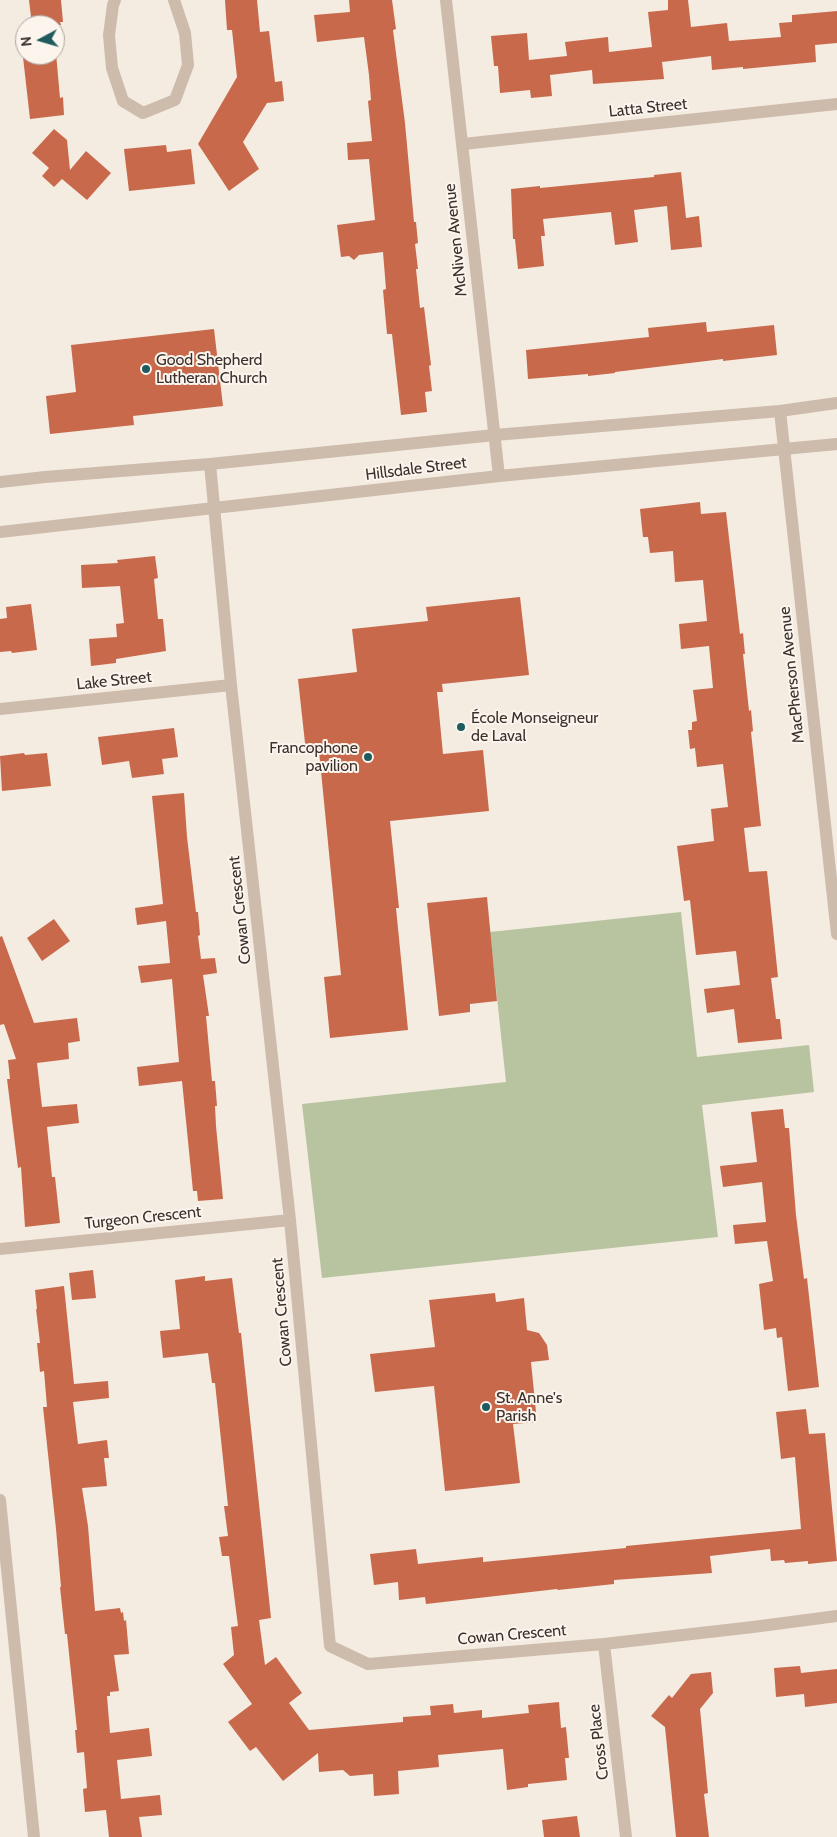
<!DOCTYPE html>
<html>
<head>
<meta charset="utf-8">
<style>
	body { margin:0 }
	#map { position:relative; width:837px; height:1837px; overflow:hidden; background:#f4ebe1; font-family:Cabin,sans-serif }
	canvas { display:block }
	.north { position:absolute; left:15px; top:15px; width:50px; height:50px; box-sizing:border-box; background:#fbf5ee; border:1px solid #aea6a0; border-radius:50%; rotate:264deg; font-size:14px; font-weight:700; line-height:20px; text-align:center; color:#3b302b }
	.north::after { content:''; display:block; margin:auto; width:18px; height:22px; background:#1f5a5e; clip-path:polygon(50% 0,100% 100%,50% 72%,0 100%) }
</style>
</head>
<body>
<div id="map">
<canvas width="837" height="1837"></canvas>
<div class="north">N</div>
</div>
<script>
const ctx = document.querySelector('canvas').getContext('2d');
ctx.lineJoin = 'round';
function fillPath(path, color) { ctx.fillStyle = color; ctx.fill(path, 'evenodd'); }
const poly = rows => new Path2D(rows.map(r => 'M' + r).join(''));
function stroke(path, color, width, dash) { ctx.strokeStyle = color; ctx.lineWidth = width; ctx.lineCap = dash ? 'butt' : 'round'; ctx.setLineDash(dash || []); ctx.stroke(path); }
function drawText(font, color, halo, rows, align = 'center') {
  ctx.font = font + ' Cabin,sans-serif'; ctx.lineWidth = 4; ctx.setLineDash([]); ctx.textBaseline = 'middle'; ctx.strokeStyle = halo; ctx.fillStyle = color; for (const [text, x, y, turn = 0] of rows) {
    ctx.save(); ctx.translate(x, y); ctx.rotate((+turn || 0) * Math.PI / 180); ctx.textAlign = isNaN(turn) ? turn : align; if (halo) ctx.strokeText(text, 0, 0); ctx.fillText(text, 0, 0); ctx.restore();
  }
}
fillPath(poly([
	[681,912,697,1057,809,1045,814,1092,702,1105,718,1237,322,1278,302,1104,506,1082,490,932]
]), '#b8c4a0');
fillPath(poly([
	[29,0,61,0,63,22,60,22,61,25,32,25],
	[225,0,257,0,260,32,269,31,275,82,282,81,284,101,267,103,243,142,259,169,229,191,198,144,237,77,232,30,227,30],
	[349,0,392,0,396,29,393,30,405,123,414,222,416,222,418,243,415,244,418,269,416,269,420,308,424,307,431,365,429,366,432,391,425,392,427,412,401,415,392,334,387,334,383,290,386,289,383,252,359,255,354,260,349,256,341,257,337,225,375,220,369,159,348,160,347,143,372,141,368,101,371,100,369,75,364,37,317,42,314,15,350,12],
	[668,0,688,0,691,27,727,23,729,41,781,37,779,23,792,22,792,15,837,11,837,43,815,45,816,62,743,69,743,67,712,70,711,56,662,62,664,79,593,84,592,70,550,75,552,96,531,98,530,90,500,93,498,66,494,66,491,36,527,33,529,60,567,56,565,42,608,37,609,52,652,47,648,12,668,10],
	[56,53,60,98,63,97,64,115,30,119,23,57,55,55],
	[54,129,67,140,70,170,86,151,111,173,87,200,62,179,54,187,42,176,49,168,32,153],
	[166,145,167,152,191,149,195,184,129,191,124,149],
	[681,172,686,218,699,216,702,247,671,250,667,206,634,210,638,242,615,245,611,212,543,219,545,236,541,236,544,266,518,269,515,239,513,239,511,189,540,186,540,188,633,179,654,177,654,175],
	[706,322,707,332,774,325,777,355,723,361,723,359,615,372,615,373,588,376,588,374,528,379,526,350,649,337,648,328],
	[214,329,223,406,133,416,134,425,50,434,46,396,76,392,71,345],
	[700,502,701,514,726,512,740,634,743,633,745,654,743,654,749,711,751,710,753,731,751,732,761,826,744,828,749,872,767,871,778,977,771,978,776,1019,780,1019,782,1039,738,1043,734,1009,707,1013,704,989,740,985,736,951,696,955,690,900,684,901,677,846,714,841,711,809,728,807,723,764,697,767,695,748,690,749,688,730,692,730,692,722,697,721,693,690,713,688,709,646,681,649,679,624,707,621,703,580,675,582,673,551,650,553,648,537,643,537,640,509],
	[155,556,158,578,154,579,158,619,163,619,166,651,116,659,116,663,91,666,89,639,117,637,116,624,124,623,120,586,82,588,81,565,118,563,117,560],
	[520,597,529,675,442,684,443,692,437,692,443,754,483,750,489,811,390,821,399,908,396,908,408,1030,330,1038,324,977,341,975,319,751,306,752,298,679,357,672,352,629,428,621,426,607],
	[31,604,37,650,12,653,11,651,0,652,0,619,7,618,6,607],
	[174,728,178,757,162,759,164,774,132,778,129,761,102,765,98,737],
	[24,753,25,755,47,753,51,786,2,791,0,756],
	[184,793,187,837,196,912,198,912,200,935,198,936,201,959,215,958,217,973,203,975,209,1016,206,1016,212,1081,215,1081,217,1106,215,1106,216,1126,223,1199,198,1201,197,1191,193,1191,182,1081,139,1086,137,1067,179,1062,172,979,141,983,138,966,170,963,166,921,137,925,135,908,163,904,152,796],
	[487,897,497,1001,470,1004,470,1012,439,1016,427,903],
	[54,919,70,941,42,961,27,938],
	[2,936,34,1023,77,1018,80,1041,68,1043,69,1059,37,1063,42,1107,77,1104,79,1123,47,1127,52,1177,55,1177,60,1223,25,1227,21,1167,18,1168,7,1079,10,1079,8,1060,16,1059,4,1024,0,1025,0,937],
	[783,1109,785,1128,789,1128,796,1215,804,1279,807,1278,819,1387,788,1391,782,1337,777,1338,776,1328,764,1330,759,1284,773,1281,767,1241,735,1244,733,1225,766,1222,762,1182,723,1187,720,1166,757,1162,751,1112],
	[93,1270,96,1298,72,1300,69,1273],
	[205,1276,205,1281,232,1278,239,1333,241,1333,271,1618,259,1620,265,1665,276,1657,302,1693,289,1703,309,1730,403,1722,403,1717,431,1715,430,1706,453,1704,454,1713,482,1710,482,1718,529,1713,528,1705,559,1702,561,1728,566,1727,569,1758,565,1758,567,1780,528,1784,528,1787,507,1790,503,1749,438,1755,439,1767,398,1771,399,1794,374,1796,373,1774,350,1776,343,1770,319,1772,318,1753,283,1781,256,1747,250,1751,228,1722,252,1704,223,1664,234,1655,231,1627,238,1626,229,1556,222,1556,219,1537,228,1536,224,1506,228,1506,215,1383,212,1383,208,1353,163,1358,160,1331,180,1329,175,1280],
	[64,1286,74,1384,108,1381,109,1398,73,1402,78,1444,107,1440,109,1458,104,1458,107,1486,82,1488,88,1526,95,1611,120,1608,121,1613,123,1612,124,1621,126,1620,129,1654,114,1655,119,1691,110,1692,110,1696,107,1696,110,1733,149,1728,152,1756,117,1760,121,1799,160,1795,162,1815,139,1817,142,1837,109,1837,106,1810,85,1812,83,1789,87,1788,84,1752,77,1753,75,1730,77,1730,67,1634,65,1634,60,1587,61,1587,56,1529,43,1407,47,1407,44,1371,40,1372,37,1343,40,1343,36,1309,37,1309,35,1290],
	[495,1293,496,1302,524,1298,527,1330,539,1333,547,1345,549,1360,531,1362,537,1422,513,1424,520,1483,445,1491,434,1386,375,1392,370,1354,435,1347,429,1300],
	[806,1409,809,1434,825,1433,837,1561,808,1564,808,1561,785,1563,784,1560,771,1561,770,1549,710,1556,712,1573,614,1580,614,1584,558,1590,557,1589,426,1604,425,1597,399,1600,398,1582,374,1585,370,1554,416,1549,418,1564,483,1557,483,1562,626,1548,626,1546,801,1529,795,1457,781,1459,776,1412],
	[800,1666,801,1673,837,1669,837,1703,805,1707,804,1694,776,1697,774,1668],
	[711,1672,713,1693,700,1709,708,1793,704,1794,709,1837,676,1837,665,1727,651,1716,669,1695,672,1698,691,1674],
	[577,1816,580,1837,544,1837,542,1820]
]), '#c8694b');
stroke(poly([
	[115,0,113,5,109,35,112,68,123,101,143,113,175,100,188,65,185,33,174,0],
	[446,0,499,476],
	[463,144,837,104],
	[210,464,231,685,290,1220,330,1646,368,1664,604,1644,753,1627,837,1616],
	[0,709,231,685],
	[0,1249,290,1220],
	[0,1500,34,1837],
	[604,1644,626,1837]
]), '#cdbbac', 12);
stroke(poly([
	[780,411,837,934],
	[0,482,45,477,210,464,495,435,780,411,837,403],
	[0,532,499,476,837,444]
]), '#cdbbac', 12);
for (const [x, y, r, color] of [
	[146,369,5,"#1f5a5e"],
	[461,727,5,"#1f5a5e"],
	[368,757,5,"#1f5a5e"],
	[486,1407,5,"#1f5a5e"]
]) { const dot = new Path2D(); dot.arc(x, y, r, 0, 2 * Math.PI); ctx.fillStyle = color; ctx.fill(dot); stroke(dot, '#fbf5ee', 2); }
drawText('16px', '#3b302b', '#fbf5ee', [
	["Latta Street",648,108,-6],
	["McNiven Avenue",456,240,-96],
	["Hillsdale Street",416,469,-7],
	["MacPherson Avenue",792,675,-96],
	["Lake Street",114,681,-6],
	["Cowan Crescent",240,910,-96],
	["Turgeon Crescent",143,1218,-6],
	["Cowan Crescent",282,1312,-95],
	["Cowan Crescent",512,1635,-5],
	["Cross Place",599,1742,-97]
]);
drawText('16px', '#3b302b', '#fbf5ee', [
	["Good Shepherd",156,360],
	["Lutheran Church",156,378],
	["École Monseigneur",471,718],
	["de Laval",471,736],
	["Francophone",358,748,"right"],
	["pavilion",358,766,"right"],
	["St. Anne's",496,1398],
	["Parish",496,1416]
], 'left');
</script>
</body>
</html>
